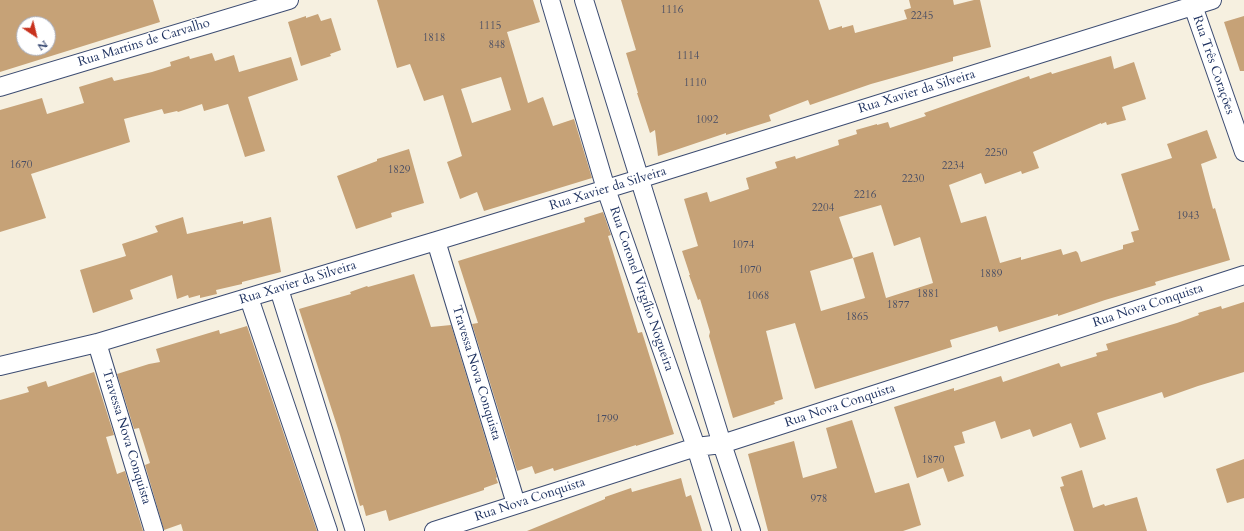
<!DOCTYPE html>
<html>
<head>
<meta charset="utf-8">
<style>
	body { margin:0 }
	#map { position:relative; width:1244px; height:531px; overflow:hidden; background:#f6f0e0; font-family:Cardo,serif }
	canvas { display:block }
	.north { position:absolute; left:16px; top:16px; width:40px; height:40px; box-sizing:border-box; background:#fff; border:1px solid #a4acbf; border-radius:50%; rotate:145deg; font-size:11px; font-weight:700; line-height:16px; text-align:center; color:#1b2f5e }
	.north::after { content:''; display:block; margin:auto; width:14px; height:18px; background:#c8321e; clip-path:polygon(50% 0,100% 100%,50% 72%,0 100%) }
</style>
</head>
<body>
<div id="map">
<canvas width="1244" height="531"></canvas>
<div class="north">N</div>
</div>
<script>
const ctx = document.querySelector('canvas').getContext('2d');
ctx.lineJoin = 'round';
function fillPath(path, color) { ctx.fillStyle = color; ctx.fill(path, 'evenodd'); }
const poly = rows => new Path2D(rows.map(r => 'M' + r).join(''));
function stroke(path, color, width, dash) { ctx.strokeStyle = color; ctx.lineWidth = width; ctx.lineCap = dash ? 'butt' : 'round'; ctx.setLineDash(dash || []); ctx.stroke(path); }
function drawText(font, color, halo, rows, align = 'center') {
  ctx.font = font + ' Cardo,serif'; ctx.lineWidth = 3; ctx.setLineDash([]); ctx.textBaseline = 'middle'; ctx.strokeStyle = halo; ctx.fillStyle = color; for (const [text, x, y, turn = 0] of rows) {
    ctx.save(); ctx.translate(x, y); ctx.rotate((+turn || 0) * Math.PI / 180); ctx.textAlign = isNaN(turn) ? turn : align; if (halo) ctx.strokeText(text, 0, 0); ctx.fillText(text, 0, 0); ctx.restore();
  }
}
fillPath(poly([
	[0,0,153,0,160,22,0,72],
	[24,24,48,24,48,48,24,48],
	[377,0,533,0,540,22,507,32,528,103,543,97,553,126,574,119,592,178,484,211,477,192,460,199,447,162,462,156,443,95,424,101,410,64,397,68],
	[501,77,511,110,472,123,461,89],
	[621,0,819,0,829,30,842,26,842,28,853,25,855,33,907,19,904,10,911,8,909,0,953,0,954,5,974,0,980,0,991,47,953,57,953,61,871,84,810,105,808,100,769,115,771,121,726,135,726,133,658,156,655,130,650,133,637,93,638,93,626,53,636,50],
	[318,14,321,21,331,18,341,50,330,54,331,56,301,66,288,22,306,16,306,18],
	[1244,16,1244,71,1240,71,1224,22],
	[212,53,215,61,234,55,239,72,291,57,298,80,248,97,265,151,245,157,228,104,204,111,202,104,178,112,177,111,164,114,162,109,124,119,130,142,31,174,46,218,0,232,0,110,42,98,47,114,84,103,79,87,112,77,114,81,152,72,171,66,170,62,189,56,190,59],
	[1111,56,1114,69,1134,62,1146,99,1122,107,1126,120,1107,125,1106,122,1101,124,1101,123,1033,152,1039,168,1022,174,1021,171,985,184,981,173,949,185,961,223,986,216,1000,263,1021,257,1021,260,1061,249,1063,255,1076,251,1078,253,1081,262,1123,249,1123,245,1134,242,1131,232,1139,230,1121,174,1172,158,1167,144,1207,130,1217,158,1201,164,1213,209,1215,208,1230,260,1155,282,1156,285,1105,300,1058,316,1058,314,999,332,997,326,950,340,952,347,815,389,795,323,766,331,783,399,774,402,775,404,733,418,709,336,710,332,700,299,698,300,689,275,690,275,682,251,698,246,684,199,707,192,710,202,749,189,746,178,777,168,775,162,795,156,796,159,839,145,838,140,857,134,856,130,877,124,877,125,888,122,890,128,926,116,924,113,1029,76,1030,79,1051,72,1052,74],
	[881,205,894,246,920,237,933,283,886,298,873,252,853,258,839,217],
	[853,258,865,298,821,311,810,271],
	[409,149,424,203,391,213,392,217,356,229,337,176,377,161,377,159],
	[603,212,611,235,608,236,638,333,642,332,674,434,636,446,636,445,554,471,553,468,535,474,532,466,517,471,472,324,478,323,458,261,585,222,584,218],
	[183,217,187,234,243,221,243,224,271,217,281,272,242,282,242,284,216,290,217,294,200,298,200,295,189,298,188,295,177,299,172,275,130,290,133,299,93,313,80,270,126,256,122,244,158,232,155,226],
	[414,274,431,327,451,325,497,477,496,478,498,483,484,488,484,490,389,521,386,510,366,516,363,505,360,506,340,435,299,309,351,294,350,292,367,286,368,287],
	[1244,302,1244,372,1198,386,1164,398,1162,392,1097,413,1106,439,1080,448,1071,423,1033,437,1030,429,1001,439,995,421,962,432,965,443,954,446,964,476,948,482,943,468,917,478,894,407,954,388,954,391,1001,376,1003,382,1059,363,1061,367,1097,356,1096,353,1108,350,1106,344,1177,323,1199,315,1198,313,1221,306,1222,309],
	[247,326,317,531,183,531,181,524,164,530,145,465,150,463,139,428,134,429,117,374,149,364,160,362,156,349,219,330,220,334],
	[94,372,114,435,106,437,117,474,125,471,143,531,0,531,0,400,29,392,27,387,46,381,48,387],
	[852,420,875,493,909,483,921,525,903,531,768,531,748,454,794,441,803,478,837,468,826,428],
	[1244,459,1244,498,1227,503,1216,469],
	[1082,470,1093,508,1104,504,1105,506,1137,497,1147,531,1074,531,1060,487,1064,486,1061,477],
	[681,478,686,497,691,495,702,531,527,531,605,499,605,497,631,488,632,492]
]), '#c6a277');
const minor = poly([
	[550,0,606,189,696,447,722,531],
	[584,0,722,444,751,531],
	[1191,0,1244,152],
	[0,87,289,0],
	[436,241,516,504],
	[279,289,355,531],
	[249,298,328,531],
	[97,343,154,531],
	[0,366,97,343,436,241,639,179,1212,0],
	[434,531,696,447,722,444,1244,275]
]);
stroke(minor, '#3c4c72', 20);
stroke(minor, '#fff', 18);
drawText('11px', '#464c64', null, [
	["1116",672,10],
	["2245",922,16],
	["1115",490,26],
	["1818",434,38],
	["848",497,45],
	["1114",688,56],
	["1110",695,83],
	["1092",707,120],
	["2250",996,153],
	["1670",21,165],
	["2234",953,166],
	["1829",399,170],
	["2230",913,179],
	["2216",865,195],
	["2204",823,208],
	["1943",1188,216],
	["1074",743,245],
	["1070",750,270],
	["1889",991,274],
	["1881",928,294],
	["1068",758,296],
	["1877",898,305],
	["1865",857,317],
	["1799",607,419],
	["1870",933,460],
	["978",819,499]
]);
drawText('13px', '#1b2f5e', '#fff', [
	["Rua Martins de Carvalho",144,43,-17],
	["Rua Três Corações",1213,65,71],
	["Rua Xavier da Silveira",917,92,-17],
	["Rua Xavier da Silveira",608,189,-17],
	["Rua Xavier da Silveira",298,283,-17],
	["Rua Coronel Virgílio Nogueira",641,289,71],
	["Rua Nova Conquista",1148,306,-18],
	["Travessa Nova Conquista",476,373,73],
	["Rua Nova Conquista",840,406,-18],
	["Travessa Nova Conquista",126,437,73],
	["Rua Nova Conquista",530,500,-18]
]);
</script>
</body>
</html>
